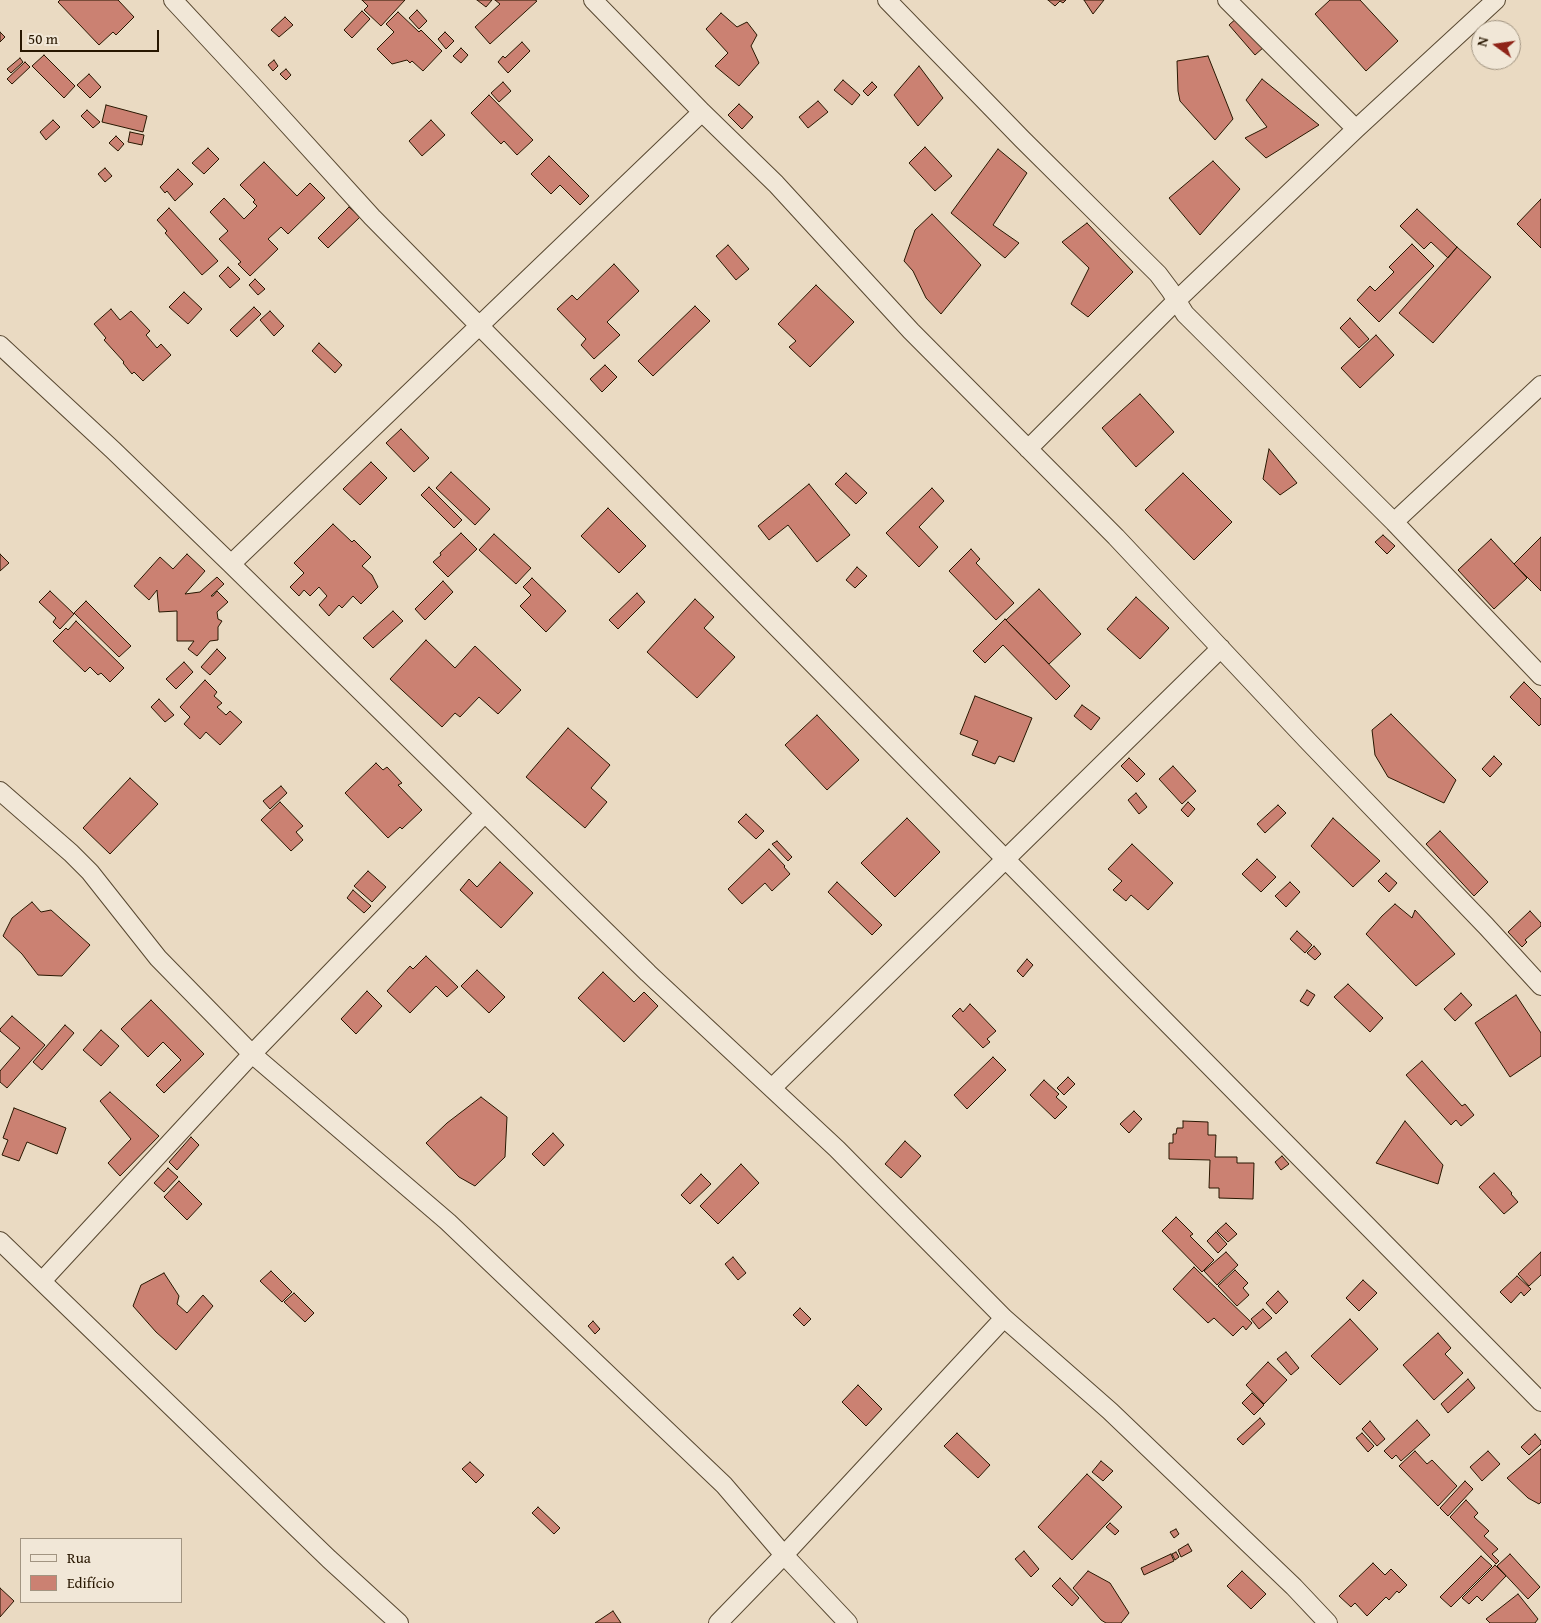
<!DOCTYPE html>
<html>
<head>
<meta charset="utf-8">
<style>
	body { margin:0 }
	#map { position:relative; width:1541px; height:1623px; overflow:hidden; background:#eadac2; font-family:"Gentium Book Plus",serif }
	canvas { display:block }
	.legend { position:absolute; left:20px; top:1538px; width:162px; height:65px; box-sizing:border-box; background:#f1e7d7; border:1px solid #a19481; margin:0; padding:6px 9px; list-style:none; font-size:15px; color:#281701 }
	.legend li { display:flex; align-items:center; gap:10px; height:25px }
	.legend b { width:25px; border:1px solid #a19481 }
	.north { position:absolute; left:1471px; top:20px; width:50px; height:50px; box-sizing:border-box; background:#f1e7d7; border:1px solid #a19481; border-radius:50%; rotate:284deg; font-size:14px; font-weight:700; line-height:20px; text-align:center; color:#281701 }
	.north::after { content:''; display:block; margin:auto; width:18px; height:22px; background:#8f2418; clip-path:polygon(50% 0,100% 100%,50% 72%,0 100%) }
	.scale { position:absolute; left:20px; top:30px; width:139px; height:22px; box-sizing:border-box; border:2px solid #281701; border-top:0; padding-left:6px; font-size:15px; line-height:18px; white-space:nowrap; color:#281701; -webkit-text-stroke:4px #f1e7d7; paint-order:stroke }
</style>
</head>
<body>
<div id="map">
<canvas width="1541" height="1623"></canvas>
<ul class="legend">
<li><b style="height:6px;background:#f1e7d7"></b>Rua</li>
<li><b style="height:14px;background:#cb8172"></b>Edifício</li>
</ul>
<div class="north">N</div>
<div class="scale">50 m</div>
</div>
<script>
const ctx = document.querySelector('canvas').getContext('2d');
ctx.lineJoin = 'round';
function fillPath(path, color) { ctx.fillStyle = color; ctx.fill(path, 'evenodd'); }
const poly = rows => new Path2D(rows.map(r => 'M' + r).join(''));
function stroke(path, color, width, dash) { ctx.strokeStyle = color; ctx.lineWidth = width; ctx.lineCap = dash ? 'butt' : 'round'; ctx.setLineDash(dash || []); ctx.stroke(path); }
const building = poly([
	[60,0,118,0,134,17,116,35,113,32,99,45,58,2,60,0],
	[362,0,405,0,381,26,364,10,368,6,362,0],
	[477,0,492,0,486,7,477,0],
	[495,0,535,0,537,1,490,44,475,27,500,4,495,0],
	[1048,0,1066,0,1063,3,1060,1,1055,6,1048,0],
	[1084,0,1104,0,1093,14,1084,0],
	[1330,0,1360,0,1398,41,1366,71,1315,14,1330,0],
	[417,10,427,21,419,29,409,18,417,10],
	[362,11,370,19,352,38,344,30,362,11],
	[398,12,419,32,421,30,442,51,423,71,412,61,410,63,407,60,392,64,377,49,394,32,386,24,398,12],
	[721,13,737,27,747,22,757,35,751,46,759,63,739,86,715,66,728,53,706,29,721,13],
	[285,17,293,25,279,37,271,30,285,17],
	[1238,17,1264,47,1255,55,1229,25,1238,17],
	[0,32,5,37,0,42,0,32],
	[445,32,454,41,446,49,438,39,445,32],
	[522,42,530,51,508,73,498,62,503,56,505,58,522,42],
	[461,48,468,55,461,63,453,56,461,48],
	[44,55,75,86,64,98,32,66,44,55],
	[1208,56,1233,119,1215,140,1180,101,1178,91,1177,61,1208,56],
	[20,58,23,62,11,73,7,69,20,58],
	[274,60,278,66,273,71,268,65,274,60],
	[25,62,30,67,12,84,7,79,25,62],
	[919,66,943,98,918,126,894,95,919,66],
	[286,69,291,75,286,80,280,74,286,69],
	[89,74,101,87,90,98,77,85,89,74],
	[1262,79,1319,125,1266,158,1245,138,1267,127,1246,100,1262,79],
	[843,80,860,95,852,105,834,90,843,80],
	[503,82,511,91,499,102,491,93,503,82],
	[872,82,877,87,868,96,863,91,872,82],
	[489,95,533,140,517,155,504,141,501,144,471,113,489,95],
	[818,101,828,112,808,128,799,117,818,101],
	[739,104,753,117,742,129,728,115,739,104],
	[106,105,147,116,143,132,102,122,106,105],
	[87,110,100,122,93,128,81,116,87,110],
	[53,120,60,127,46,140,40,132,53,120],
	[431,120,445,135,422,156,409,141,431,120],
	[130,132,144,135,142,145,128,142,130,132],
	[116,136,124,144,118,151,109,143,116,136],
	[925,147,952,176,935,191,909,163,925,147],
	[208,148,219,159,204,174,192,163,208,148],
	[998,149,1027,173,993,225,1019,243,1005,258,951,213,998,149],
	[549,156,589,196,580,205,560,185,551,194,531,174,549,156],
	[1213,161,1240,189,1200,235,1169,198,1213,161],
	[264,162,297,196,310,183,325,198,288,234,281,227,268,239,278,249,250,276,238,264,241,262,219,239,228,231,210,212,224,198,244,219,257,206,253,202,255,200,240,185,264,162],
	[105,168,112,176,105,182,98,174,105,168],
	[178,169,193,184,175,201,167,191,165,193,160,187,178,169],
	[1541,199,1541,248,1517,224,1541,199],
	[349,207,360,217,328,248,318,238,349,207],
	[169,208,218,261,202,275,165,233,167,231,157,220,169,208],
	[1417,209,1457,247,1448,258,1431,242,1424,249,1400,226,1417,209],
	[932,214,981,265,941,314,926,298,913,271,904,261,915,230,932,214],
	[1087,223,1133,272,1088,317,1071,304,1089,268,1062,242,1087,223],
	[1412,244,1434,266,1379,322,1357,300,1370,286,1375,291,1394,272,1389,267,1412,244],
	[728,245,749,269,736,280,716,256,728,245],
	[1457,247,1491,277,1433,343,1399,313,1457,247],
	[614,264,639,291,607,322,620,335,594,359,581,345,586,339,557,309,572,295,577,300,614,264],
	[228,267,240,279,230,288,219,276,228,267],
	[255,279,265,289,258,295,249,285,255,279],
	[816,285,854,322,810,367,789,347,796,341,778,324,816,285],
	[184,292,202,309,188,324,169,307,184,292],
	[695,306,710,321,653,376,638,361,695,306],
	[254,307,261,314,237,337,230,330,254,307],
	[111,309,120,320,131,311,150,331,146,335,157,348,161,344,171,355,143,381,134,372,132,374,123,363,124,362,104,340,106,338,94,324,111,309],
	[270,311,284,326,274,336,260,320,270,311],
	[1350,318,1369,339,1359,348,1340,328,1350,318],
	[1376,335,1394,355,1360,388,1341,368,1376,335],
	[319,343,342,365,335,373,312,351,319,343],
	[605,365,617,377,602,392,590,379,605,365],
	[1140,394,1174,432,1136,467,1102,428,1140,394],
	[401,429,429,458,414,472,386,443,401,429],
	[1269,449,1297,483,1280,495,1263,479,1269,449],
	[371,462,387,478,360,505,343,489,371,462],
	[451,472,490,509,475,525,436,488,451,472],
	[846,473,867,493,856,504,835,484,846,473],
	[1183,473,1232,522,1194,560,1145,510,1183,473],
	[809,484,850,535,817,562,788,525,769,540,758,526,809,484],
	[429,487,462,520,454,528,421,495,429,487],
	[932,488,944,501,919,527,938,547,919,567,886,533,932,488],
	[608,508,646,546,619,573,581,536,608,508],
	[333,524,352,542,354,540,371,557,362,566,372,575,378,587,361,604,353,596,342,608,339,605,329,616,319,605,327,596,319,587,310,596,304,590,299,596,290,587,304,573,294,563,333,524],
	[461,533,477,549,448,577,433,562,441,555,440,553,461,533],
	[494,534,531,568,516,584,479,550,494,534],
	[1383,535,1395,546,1387,554,1375,542,1383,535],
	[1541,537,1541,591,1514,564,1541,537],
	[1491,539,1527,578,1494,609,1458,570,1491,539],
	[971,549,980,559,976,563,1014,603,996,620,949,571,971,549],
	[0,554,9,563,0,571,0,554],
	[187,554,205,571,185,594,200,592,217,577,224,584,211,596,213,596,217,591,228,602,217,612,218,619,222,621,218,627,218,640,210,641,197,656,188,649,194,641,177,641,177,611,159,612,157,590,149,600,134,586,160,557,173,569,187,554],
	[857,567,867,576,855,588,846,580,857,567],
	[532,578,566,611,546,632,520,606,531,595,523,587,532,578],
	[443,581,453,592,425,620,415,609,443,581],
	[1039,589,1081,634,1049,664,1006,620,1039,589],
	[50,591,74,614,60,629,53,622,56,618,39,602,50,591],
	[637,593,645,602,618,629,609,620,637,593],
	[1136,597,1169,628,1140,659,1107,629,1136,597],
	[695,599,714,617,704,628,735,657,697,698,647,652,695,599],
	[86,601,131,646,119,657,74,613,86,601],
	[393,611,403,621,373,648,363,638,393,611],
	[1005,619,1070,686,1056,700,1003,645,985,663,973,651,1005,619],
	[76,621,124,668,110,682,101,673,98,675,90,667,85,672,53,641,66,628,68,630,76,621],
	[426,640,455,668,475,646,521,690,498,714,479,697,460,717,455,713,442,727,390,679,426,640],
	[217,649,226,658,210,675,201,667,217,649],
	[184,662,193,672,176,689,166,679,184,662],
	[205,680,217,692,214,696,222,703,217,707,226,715,230,711,242,722,220,745,206,732,200,739,184,724,190,717,180,707,205,680],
	[1524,682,1541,699,1541,724,1539,726,1510,697,1524,682],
	[975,696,1032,718,1014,762,999,756,995,764,972,755,978,741,960,734,975,696],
	[159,699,174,715,165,722,151,707,159,699],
	[1082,705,1100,718,1091,730,1074,716,1082,705],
	[1391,714,1456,780,1444,803,1388,777,1375,755,1372,730,1391,714],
	[817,715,859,760,827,790,785,745,817,715],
	[568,728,610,765,591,788,607,802,585,828,526,777,568,728],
	[1494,756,1502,764,1490,777,1482,769,1494,756],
	[1129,758,1145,774,1137,782,1121,766,1129,758],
	[376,763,383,770,387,767,402,783,398,785,422,810,402,829,400,827,388,838,345,793,376,763],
	[1173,766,1196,791,1182,804,1159,779,1173,766],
	[130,778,158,804,110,854,83,828,130,778],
	[281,786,287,793,270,809,263,801,281,786],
	[1136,793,1147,807,1139,814,1128,800,1136,793],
	[280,802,303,826,296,832,303,840,291,851,261,820,280,802],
	[1188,802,1195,809,1188,817,1181,810,1188,802],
	[1278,805,1286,813,1265,833,1257,824,1278,805],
	[746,814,764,831,756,839,738,822,746,814],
	[907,818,940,852,895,897,861,863,907,818],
	[1333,818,1380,861,1353,887,1311,846,1333,818],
	[1440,831,1488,882,1474,896,1426,844,1440,831],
	[777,841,792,857,788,861,772,844,777,841],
	[1132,844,1173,883,1148,910,1131,895,1126,901,1113,890,1122,881,1108,869,1132,844],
	[769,849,785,866,784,867,790,874,772,891,765,883,742,904,728,889,769,849],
	[1257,859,1276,877,1261,892,1242,874,1257,859],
	[500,862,533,893,501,928,460,890,469,879,477,887,500,862],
	[368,871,386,887,372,902,354,886,368,871],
	[1386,873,1397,883,1389,892,1378,881,1386,873],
	[837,882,882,925,872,935,828,892,837,882],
	[1290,882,1300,892,1286,907,1275,896,1290,882],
	[353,890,371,906,364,913,347,898,353,890],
	[32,902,41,912,51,910,90,945,62,976,38,975,22,954,3,936,12,918,32,902],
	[1395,904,1412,918,1415,910,1455,954,1416,986,1366,934,1382,916,1395,904],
	[1530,911,1541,923,1541,926,1525,940,1527,942,1522,947,1508,932,1530,911],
	[1297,931,1312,945,1305,953,1290,939,1297,931],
	[1314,946,1321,954,1315,960,1307,953,1314,946],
	[426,956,458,987,447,997,436,986,410,1013,387,991,410,966,413,969,426,956],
	[1027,959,1033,965,1023,977,1017,971,1027,959],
	[477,970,505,997,489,1013,461,986,477,970],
	[603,972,634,1002,644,992,658,1006,624,1042,578,998,603,972],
	[1348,984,1383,1018,1370,1032,1334,997,1348,984],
	[1307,990,1315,995,1308,1006,1300,1001,1307,990],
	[367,991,382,1006,356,1034,341,1019,367,991],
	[1461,993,1472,1005,1455,1021,1444,1009,1461,993],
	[1516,995,1541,1033,1541,1056,1510,1077,1475,1023,1516,995],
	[151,1000,204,1054,164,1093,156,1085,181,1060,163,1042,148,1057,121,1029,151,1000],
	[970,1004,996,1031,987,1039,990,1042,983,1048,952,1016,960,1008,963,1012,970,1004],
	[12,1016,45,1045,7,1088,0,1082,0,1071,20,1048,0,1031,0,1029,12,1016],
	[65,1025,74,1033,42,1070,33,1062,65,1025],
	[101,1030,119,1046,101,1066,83,1050,101,1030],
	[993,1057,1006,1070,967,1109,954,1095,993,1057],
	[1422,1061,1462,1106,1465,1104,1474,1115,1461,1126,1456,1120,1451,1125,1406,1075,1422,1061],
	[1068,1077,1075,1084,1064,1095,1057,1088,1068,1077],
	[1044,1080,1059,1094,1056,1097,1067,1107,1055,1119,1030,1095,1044,1080],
	[110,1092,159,1136,120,1176,108,1163,131,1139,100,1101,110,1092],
	[481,1097,507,1117,505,1157,475,1186,459,1177,426,1143,447,1123,481,1097],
	[14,1108,66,1128,57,1154,27,1142,19,1161,2,1155,8,1140,3,1138,14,1108],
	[1134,1111,1142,1119,1129,1133,1120,1124,1134,1111],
	[1183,1121,1208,1122,1208,1135,1216,1135,1215,1157,1237,1157,1237,1163,1254,1163,1253,1199,1219,1198,1219,1188,1209,1188,1210,1160,1169,1159,1169,1143,1173,1143,1173,1134,1176,1134,1177,1128,1183,1128,1183,1121],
	[1405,1121,1443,1165,1438,1184,1376,1163,1405,1121],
	[553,1133,564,1145,544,1166,532,1154,553,1133],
	[191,1137,199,1145,177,1170,169,1162,191,1137],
	[905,1141,921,1156,901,1178,885,1164,905,1141],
	[1282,1156,1289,1164,1281,1170,1275,1162,1282,1156],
	[741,1164,759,1183,718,1224,700,1206,741,1164],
	[168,1168,178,1177,164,1192,154,1183,168,1168],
	[1494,1173,1512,1193,1511,1194,1518,1202,1504,1214,1479,1187,1494,1173],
	[701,1174,711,1184,690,1204,681,1195,701,1174],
	[179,1181,202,1204,187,1220,164,1197,179,1181],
	[1176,1217,1193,1234,1190,1236,1214,1260,1202,1272,1162,1231,1176,1217],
	[1226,1223,1237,1234,1228,1242,1217,1231,1226,1223],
	[1216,1232,1227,1244,1218,1253,1207,1241,1216,1232],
	[1226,1252,1238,1265,1217,1285,1204,1271,1226,1252],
	[1541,1252,1541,1275,1529,1286,1518,1274,1541,1252],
	[733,1257,746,1273,738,1280,725,1264,733,1257],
	[1194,1267,1252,1323,1246,1330,1243,1326,1233,1336,1214,1318,1208,1323,1173,1289,1194,1267],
	[1235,1270,1248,1283,1243,1288,1249,1295,1237,1306,1218,1286,1235,1270],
	[271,1271,292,1292,282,1302,260,1281,271,1271],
	[164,1273,179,1296,177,1304,187,1313,203,1295,213,1306,176,1350,156,1332,133,1306,141,1285,164,1273],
	[1517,1276,1531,1289,1524,1296,1521,1292,1511,1303,1500,1292,1517,1276],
	[1363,1280,1377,1293,1359,1311,1346,1298,1363,1280],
	[1278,1291,1288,1302,1276,1314,1266,1303,1278,1291],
	[294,1293,314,1313,305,1322,284,1302,294,1293],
	[800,1308,811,1319,804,1326,793,1315,800,1308],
	[1263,1309,1272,1318,1259,1329,1251,1319,1263,1309],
	[1350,1319,1378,1349,1340,1385,1311,1356,1350,1319],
	[593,1321,600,1329,595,1334,588,1326,593,1321],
	[1438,1333,1451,1348,1445,1354,1463,1373,1434,1400,1403,1365,1438,1333],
	[1286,1352,1299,1368,1291,1375,1277,1359,1286,1352],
	[1268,1362,1287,1380,1264,1404,1246,1385,1268,1362],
	[1468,1379,1475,1388,1448,1413,1441,1404,1468,1379],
	[858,1385,882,1409,866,1426,842,1402,858,1385],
	[1252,1393,1264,1405,1254,1415,1242,1403,1252,1393],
	[1260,1418,1265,1424,1243,1445,1237,1439,1260,1418],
	[1417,1420,1430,1435,1401,1461,1396,1455,1392,1459,1384,1451,1417,1420],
	[1370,1421,1385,1439,1377,1446,1362,1429,1370,1421],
	[957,1433,990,1465,978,1478,944,1446,957,1433],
	[1362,1433,1374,1446,1368,1452,1356,1438,1362,1433],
	[1535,1434,1541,1441,1541,1444,1529,1455,1521,1447,1535,1434],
	[1541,1449,1541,1502,1539,1504,1528,1498,1507,1478,1541,1449],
	[1415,1451,1427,1464,1432,1460,1457,1486,1438,1506,1399,1466,1415,1451],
	[1488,1451,1500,1464,1482,1481,1470,1467,1488,1451],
	[1101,1461,1113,1471,1103,1481,1092,1472,1101,1461],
	[470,1462,484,1475,476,1483,462,1469,470,1462],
	[1087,1474,1122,1507,1072,1560,1038,1527,1087,1474],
	[1465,1481,1473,1489,1448,1516,1440,1508,1465,1481],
	[1466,1500,1478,1513,1474,1517,1489,1531,1484,1536,1498,1549,1492,1554,1499,1561,1496,1564,1450,1517,1466,1500],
	[538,1507,560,1528,554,1534,532,1513,538,1507],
	[1110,1523,1119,1531,1115,1535,1106,1527,1110,1523],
	[1176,1529,1179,1534,1174,1538,1170,1532,1176,1529],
	[1188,1544,1192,1551,1181,1557,1178,1550,1188,1544],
	[1024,1551,1039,1569,1031,1577,1015,1559,1024,1551],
	[1176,1552,1179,1557,1175,1560,1172,1554,1176,1552],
	[1171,1554,1174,1561,1144,1575,1141,1568,1171,1554],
	[1510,1554,1540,1587,1528,1599,1497,1566,1510,1554],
	[1481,1556,1492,1566,1451,1607,1440,1597,1481,1556],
	[1373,1563,1385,1575,1391,1569,1407,1585,1399,1593,1397,1591,1389,1600,1386,1597,1367,1616,1355,1603,1351,1607,1339,1596,1373,1563],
	[1495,1565,1506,1576,1482,1601,1477,1596,1469,1604,1462,1598,1495,1565],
	[1088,1571,1110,1583,1129,1613,1121,1623,1106,1623,1101,1620,1073,1588,1088,1571],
	[1242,1571,1266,1594,1251,1609,1227,1586,1242,1571],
	[1060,1578,1079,1598,1072,1606,1052,1586,1060,1578],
	[0,1588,14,1601,0,1617,0,1588],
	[1518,1594,1538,1619,1535,1623,1490,1623,1486,1619,1518,1594],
	[613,1611,621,1623,595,1623,613,1611]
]);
fillPath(building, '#cb8172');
stroke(building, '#281701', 1);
const street = poly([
	[173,0,252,85,372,217,1541,1402],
	[593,0,702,112,776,184,911,331,1116,537,1306,739,1486,926,1541,986],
	[887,0,1022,139,1158,274,1170,290,1185,314,1394,522,1541,676],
	[1227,0,1356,129],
	[0,345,113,450,231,564,648,973,837,1149,1004,1318,1110,1411,1294,1587,1328,1623],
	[1028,449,1177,300,1356,129,1496,0],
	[1394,522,1541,385],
	[231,564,702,112],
	[0,791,71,853,90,872,158,958,252,1054,448,1222,724,1485,784,1555,848,1623],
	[772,1088,1221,648],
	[0,1241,329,1559,399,1623],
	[42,1281,252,1054,485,813],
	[718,1623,784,1555,1004,1318]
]);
stroke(street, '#584831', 20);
stroke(street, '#f1e7d7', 18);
</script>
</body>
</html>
